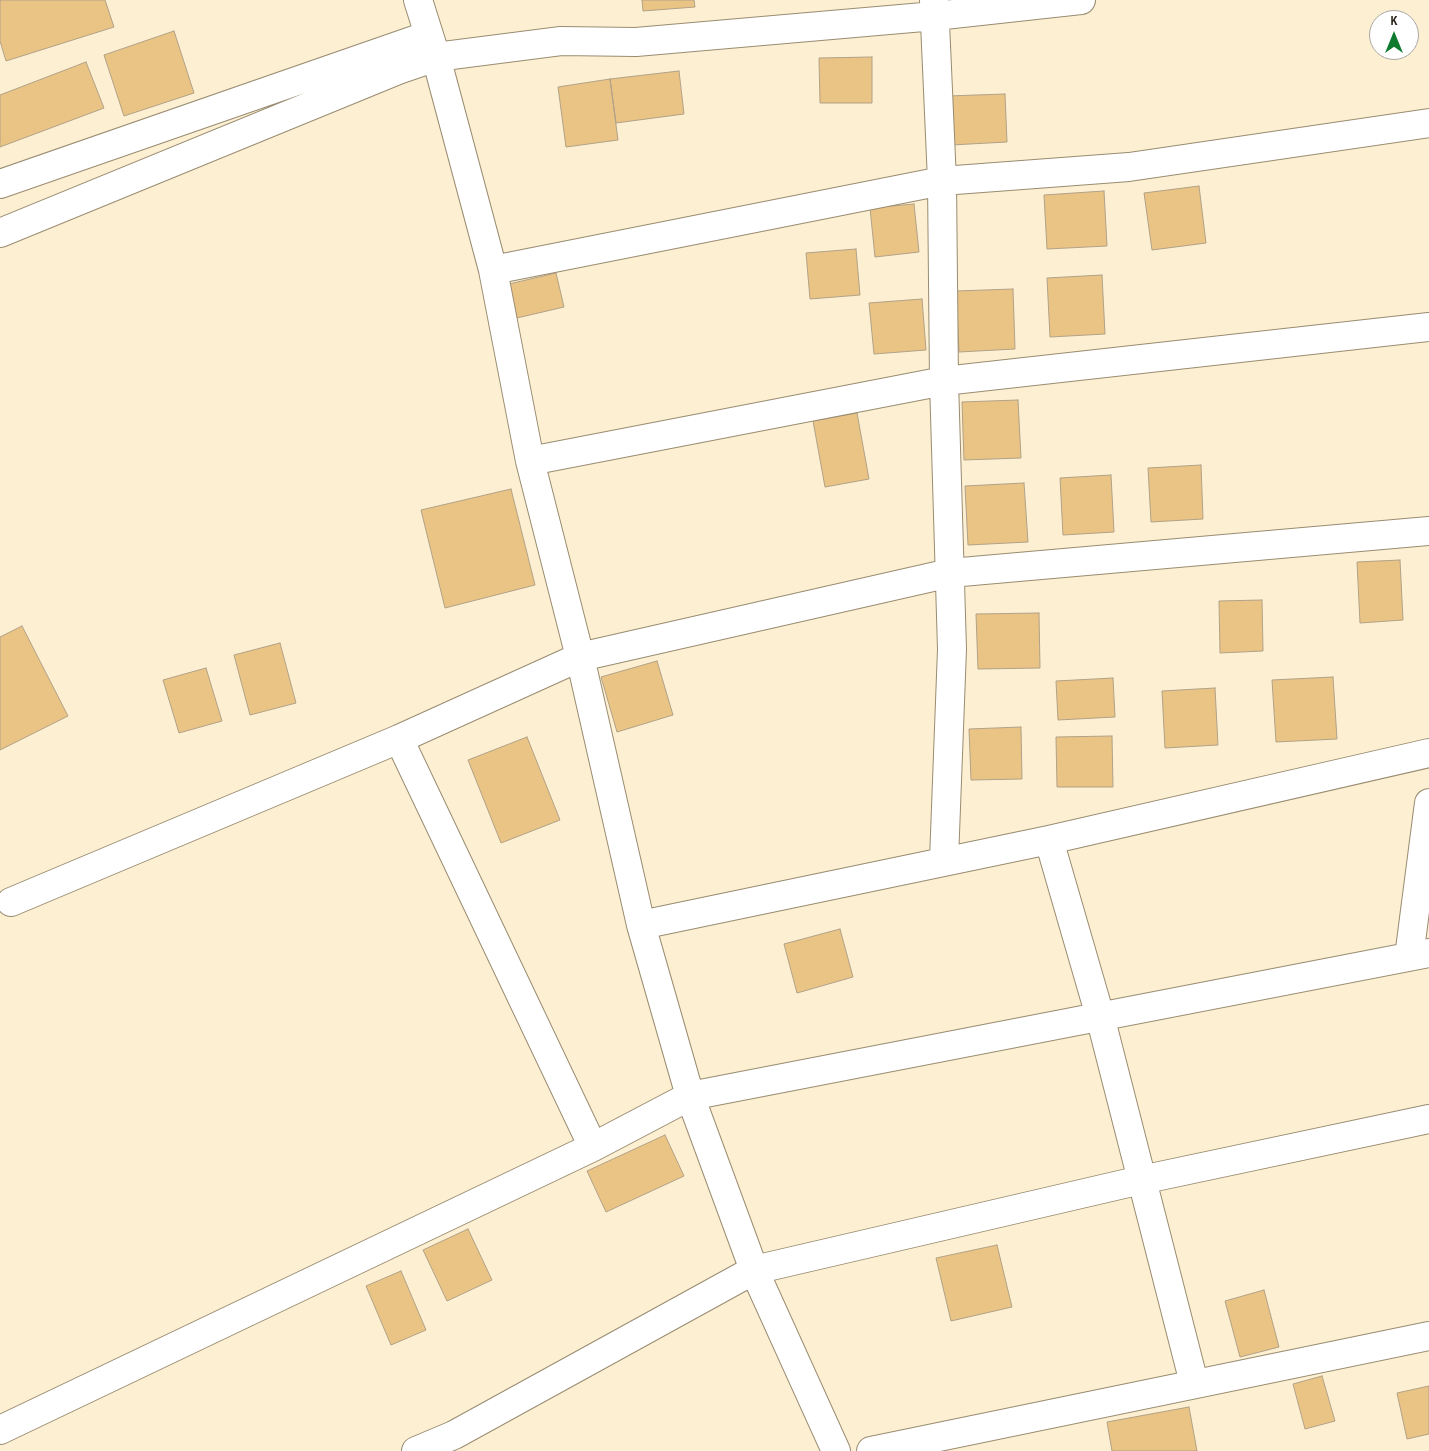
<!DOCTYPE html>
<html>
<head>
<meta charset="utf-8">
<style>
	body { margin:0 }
	#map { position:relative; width:1429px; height:1451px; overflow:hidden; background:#fdefd2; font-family:"Sofia Sans Condensed",sans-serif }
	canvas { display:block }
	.north { position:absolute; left:1369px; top:10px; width:50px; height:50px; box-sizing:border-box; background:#fff; border:1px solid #a9a7a3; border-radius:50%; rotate:0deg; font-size:14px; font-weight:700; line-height:20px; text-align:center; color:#282218 }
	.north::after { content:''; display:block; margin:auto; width:18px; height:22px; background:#0e7a2e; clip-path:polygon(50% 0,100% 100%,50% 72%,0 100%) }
</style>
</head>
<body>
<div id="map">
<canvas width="1429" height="1451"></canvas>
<div class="north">K</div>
</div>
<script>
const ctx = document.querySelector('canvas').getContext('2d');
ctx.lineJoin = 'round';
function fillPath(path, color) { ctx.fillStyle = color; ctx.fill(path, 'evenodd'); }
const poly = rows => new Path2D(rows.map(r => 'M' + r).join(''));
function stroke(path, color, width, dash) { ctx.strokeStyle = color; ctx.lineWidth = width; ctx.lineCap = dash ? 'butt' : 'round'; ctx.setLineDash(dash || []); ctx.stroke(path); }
const building = poly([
	[0,0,105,0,114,27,6,61,0,41,0,0],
	[642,0,694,0,695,7,643,11,642,0],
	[174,31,194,93,124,116,104,55,174,31],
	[872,57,872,103,820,103,819,58,872,57],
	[86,62,104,108,0,147,0,95,86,62],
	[679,71,684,114,616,123,610,79,679,71],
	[610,79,618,140,566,147,558,87,610,79],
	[1005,94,1007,142,951,145,948,96,1005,94],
	[1199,186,1206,243,1152,250,1144,193,1199,186],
	[1104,191,1107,246,1047,249,1044,195,1104,191],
	[914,204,919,252,875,257,870,208,914,204],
	[856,249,860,295,810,299,806,253,856,249],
	[556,273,564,307,517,318,509,284,556,273],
	[1102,275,1105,334,1050,337,1047,278,1102,275],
	[1013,289,1015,349,959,352,956,291,1013,289],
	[922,299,926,350,874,354,869,303,922,299],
	[1018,400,1021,458,964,460,962,402,1018,400],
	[857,413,869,479,825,487,813,421,857,413],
	[1201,465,1203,519,1151,522,1148,468,1201,465],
	[1111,475,1114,532,1063,535,1060,478,1111,475],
	[1024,483,1028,542,968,545,965,486,1024,483],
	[511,489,535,585,445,608,421,510,511,489],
	[1400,560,1403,620,1360,623,1357,562,1400,560],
	[1262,600,1263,651,1220,653,1219,601,1262,600],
	[1039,613,1040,668,978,669,976,614,1039,613],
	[22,626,68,716,0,750,0,637,22,626],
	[280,643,296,703,250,715,234,655,280,643],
	[657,661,673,715,617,732,601,677,657,661],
	[206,668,222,721,179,733,163,680,206,668],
	[1333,677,1337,739,1276,742,1272,680,1333,677],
	[1113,678,1115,717,1058,720,1056,681,1113,678],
	[1215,688,1218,745,1165,748,1162,691,1215,688],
	[1021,727,1022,779,971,780,969,729,1021,727],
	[1112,736,1113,787,1057,787,1056,737,1112,736],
	[527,737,560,820,501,843,468,760,527,737],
	[840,929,853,977,797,993,784,944,840,929],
	[665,1135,684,1176,606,1212,587,1171,665,1135],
	[468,1229,492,1280,447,1301,423,1250,468,1229],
	[997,1245,1012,1307,951,1321,936,1258,997,1245],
	[401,1271,426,1330,391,1345,366,1286,401,1271],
	[1264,1290,1279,1347,1240,1357,1225,1301,1264,1290],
	[1322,1376,1335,1421,1305,1429,1293,1384,1322,1376],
	[1429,1386,1429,1434,1407,1439,1397,1393,1429,1386],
	[1189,1407,1197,1451,1112,1451,1107,1422,1189,1407]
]);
fillPath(building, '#eac485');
stroke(building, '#b1a187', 1);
const minor = poly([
	[418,0,436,57,493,270,530,461,580,657,641,925,690,1096,754,1270,836,1451],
	[934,0,942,181,944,381,952,649,944,860],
	[0,184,429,35],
	[0,233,398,70,436,57,561,41,636,42,935,16,1081,0],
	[493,270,942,181,1129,167,1429,123],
	[530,461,944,381,1429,327],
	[399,739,593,1147],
	[1049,840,1100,1016,1194,1383],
	[11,902,399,739,580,657,950,573,1429,531],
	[641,925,1049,840,1429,753],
	[1409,957,1429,803],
	[0,1430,593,1147,690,1096,1429,953],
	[416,1451,454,1435,754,1270,1141,1180,1429,1119],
	[871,1451,1429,1336]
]);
stroke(minor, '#998c71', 30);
stroke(minor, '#fff', 28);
</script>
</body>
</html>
